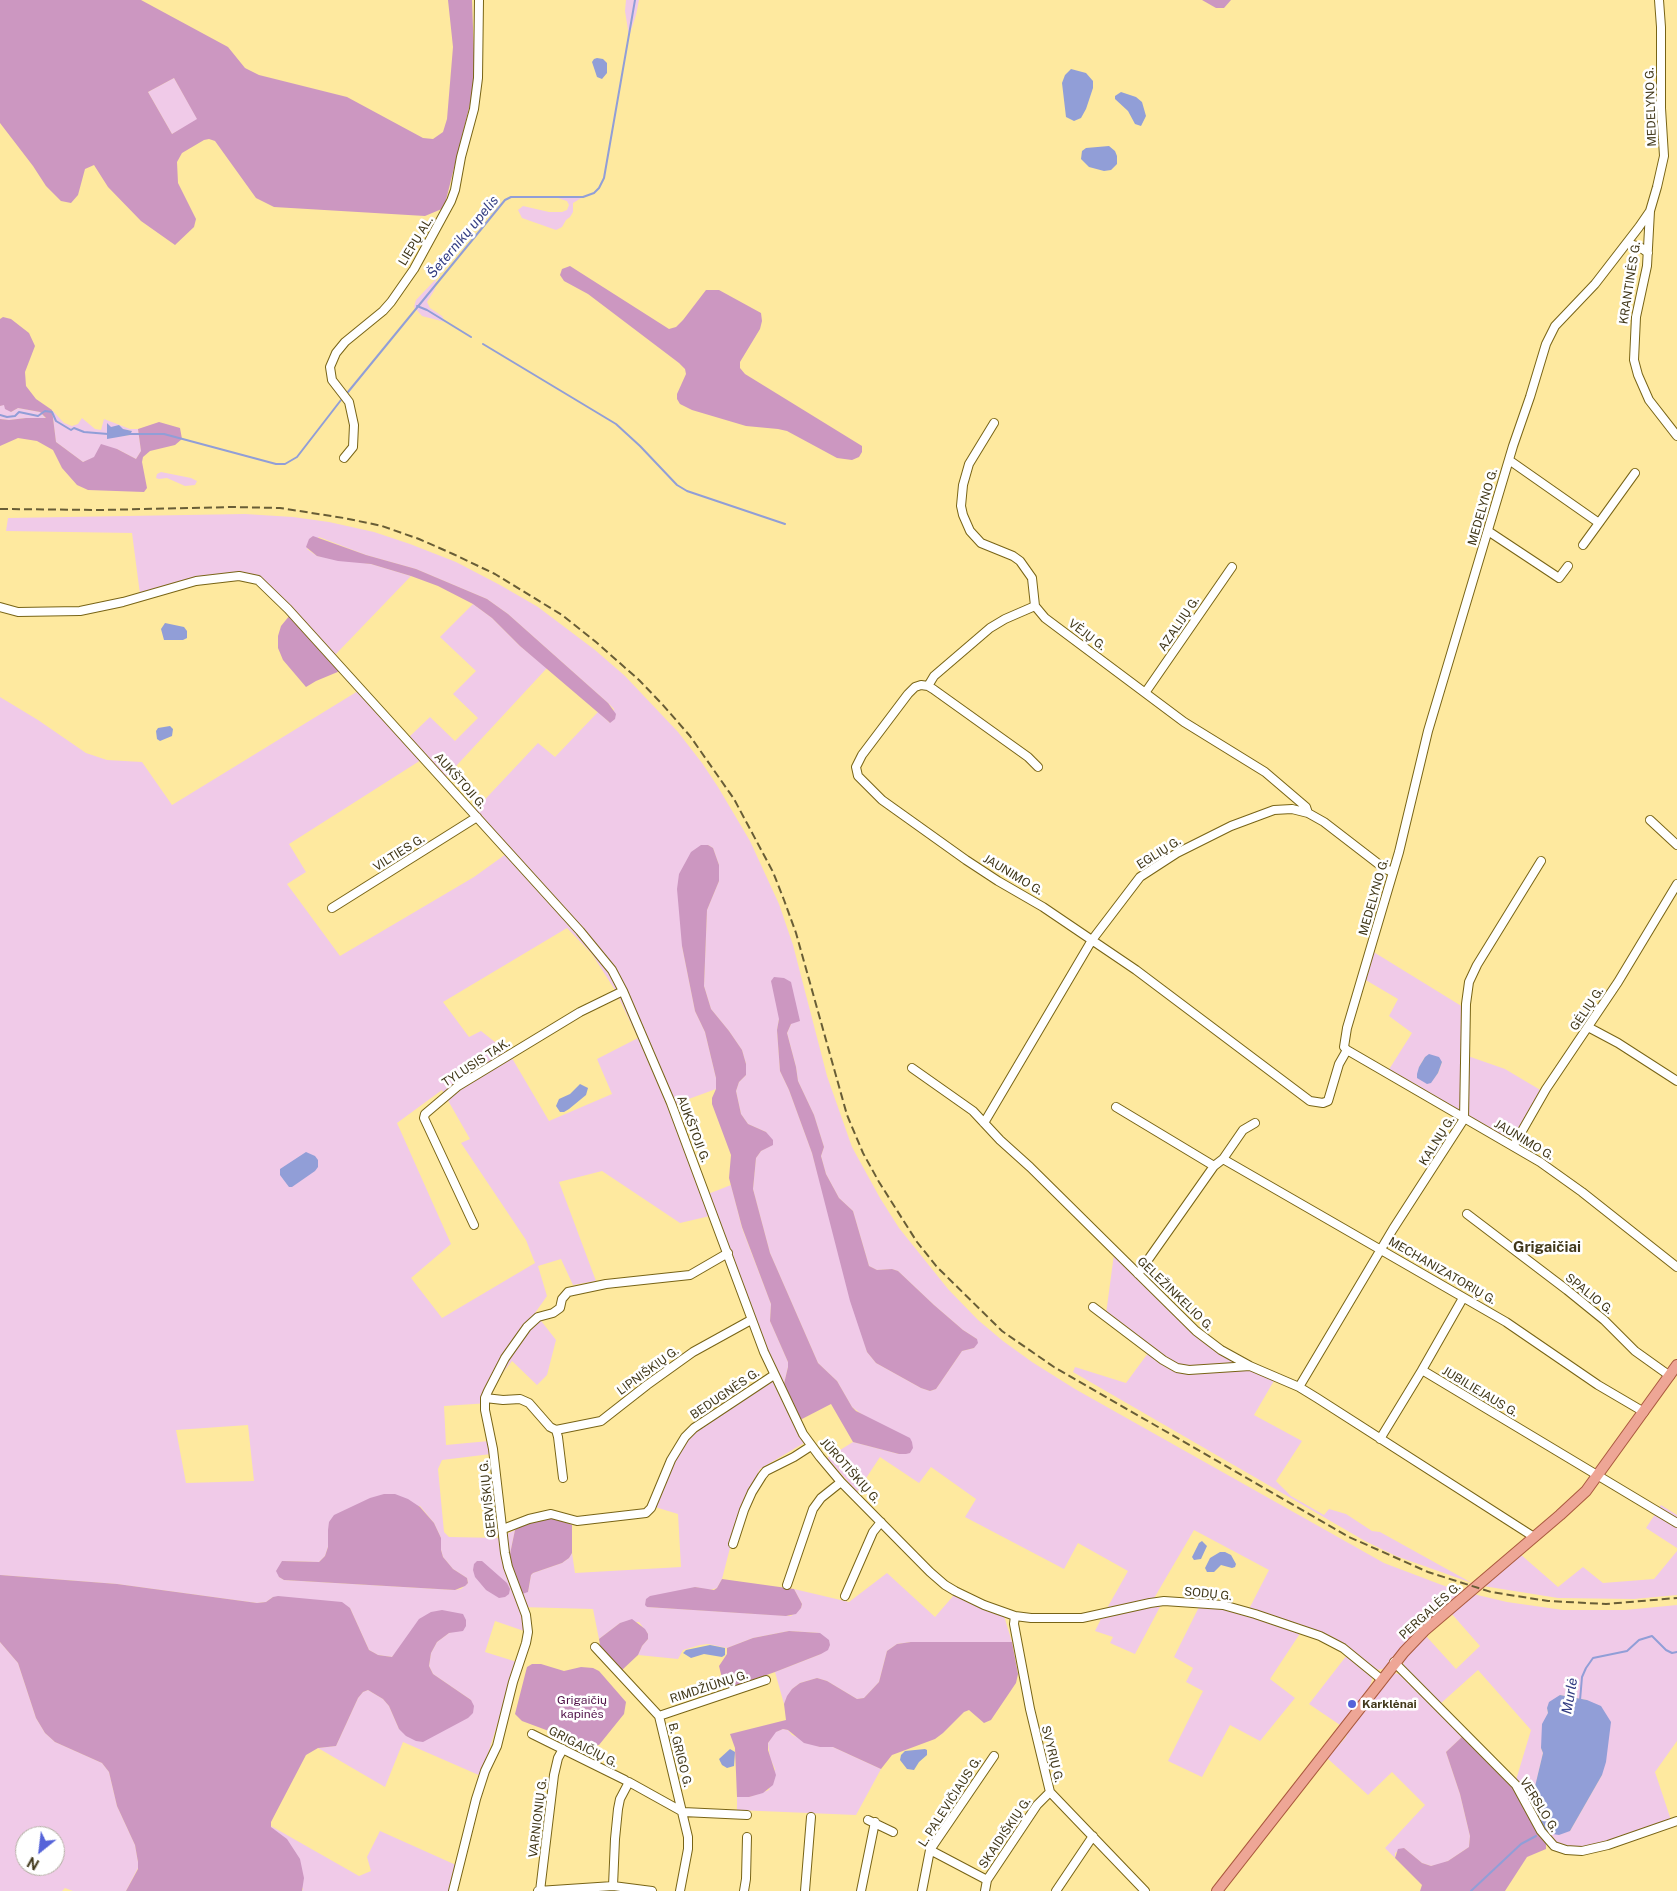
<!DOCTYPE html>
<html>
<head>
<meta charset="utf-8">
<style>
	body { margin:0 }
	#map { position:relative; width:1677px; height:1891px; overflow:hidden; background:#fee99f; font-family:"Public Sans",sans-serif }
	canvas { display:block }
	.north { position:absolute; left:15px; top:1826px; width:50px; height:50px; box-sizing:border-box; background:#fff; border:1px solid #b3afa3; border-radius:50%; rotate:209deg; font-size:14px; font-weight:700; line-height:20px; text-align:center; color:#41381a }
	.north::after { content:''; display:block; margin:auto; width:18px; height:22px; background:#5563d9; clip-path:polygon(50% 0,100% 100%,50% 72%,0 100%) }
</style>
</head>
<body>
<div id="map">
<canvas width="1677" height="1891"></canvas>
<div class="north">N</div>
</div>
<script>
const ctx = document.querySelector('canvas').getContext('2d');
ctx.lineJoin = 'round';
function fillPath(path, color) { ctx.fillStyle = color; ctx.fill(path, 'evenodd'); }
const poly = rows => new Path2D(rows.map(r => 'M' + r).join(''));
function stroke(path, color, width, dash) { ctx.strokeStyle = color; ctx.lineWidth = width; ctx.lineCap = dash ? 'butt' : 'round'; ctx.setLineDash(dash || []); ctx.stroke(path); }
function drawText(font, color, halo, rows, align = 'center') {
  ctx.font = font + ' "Public Sans",sans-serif'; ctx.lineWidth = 5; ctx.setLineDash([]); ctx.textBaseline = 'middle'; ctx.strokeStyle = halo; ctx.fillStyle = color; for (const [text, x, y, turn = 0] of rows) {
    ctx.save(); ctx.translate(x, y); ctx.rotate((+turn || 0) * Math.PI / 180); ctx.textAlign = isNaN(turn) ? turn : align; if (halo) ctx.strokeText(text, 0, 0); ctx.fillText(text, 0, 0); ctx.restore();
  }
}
fillPath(poly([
	[626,0,639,0,636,15,629,36,625,11],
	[174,78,198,120,172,134,148,92],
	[563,196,583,197,573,203,573,212,570,217,566,220,562,227,556,230,522,218,518,210,523,206,549,212,562,212,567,210,569,205,567,201,558,198],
	[436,279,435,289,427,302,430,308,442,316,445,322,422,316,414,307,416,300],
	[4,404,11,412,18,408,40,412,46,419,26,418,9,420,0,419,0,406],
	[52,410,64,423,72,426,78,424,82,418,95,429,101,430,104,419,130,429,138,429,141,451,136,459,117,449,83,462,56,442],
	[111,427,123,429,131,431,130,435,107,438,107,429],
	[161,472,191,478,197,481,195,485,185,486,167,478,159,479,156,478,157,474],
	[245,514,293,517,329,522,374,532,410,544,456,562,500,585,538,607,595,650,625,676,678,732,702,763,718,787,750,841,779,904,793,945,827,1076,852,1147,880,1198,899,1228,948,1289,978,1320,1003,1341,1032,1362,1075,1389,1384,1563,1463,1593,1409,1640,1383,1669,1376,1670,1350,1650,1249,1609,1269,1570,1194,1530,1153,1600,1106,1610,1128,1571,1078,1543,1064,1569,965,1517,976,1499,931,1467,919,1483,880,1457,857,1492,827,1458,853,1442,899,1454,906,1454,867,1418,852,1407,837,1381,818,1363,770,1253,753,1189,756,1158,761,1151,772,1145,766,1132,748,1124,741,1114,736,1091,739,1082,746,1075,746,1064,742,1050,729,1031,711,1009,704,986,707,910,719,881,719,865,713,848,708,845,682,946,695,1011,705,1032,716,1078,716,1089,675,1104,617,973,599,948,475,810,538,743,555,757,598,712,610,723,614,709,608,703,508,614,487,599,416,569,366,555,319,537,307,549,317,556,371,564,411,576,335,655,260,579,249,574,243,573,140,594,132,533,6,531,8,518],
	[779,1019,791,1024,787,1033,796,1067,798,1081,814,1115,824,1147,821,1156,826,1174,839,1198,853,1211,869,1266,877,1270,892,1269,898,1271,934,1305,963,1330,977,1339,974,1348,962,1351,936,1389,930,1391,921,1388,876,1363,867,1352,812,1153,789,1090,780,1071,777,1030],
	[473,604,492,618,520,646,547,668,445,778,408,738,430,717,455,741,478,718,453,694,476,671,440,637],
	[358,691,421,760,289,844,306,872,287,884,340,956,474,877,506,854,597,955,614,981,653,1068,710,1216,680,1223,602,1171,559,1182,596,1281,573,1285,561,1259,538,1266,547,1296,535,1313,556,1340,547,1375,537,1385,512,1361,497,1380,489,1396,489,1403,444,1406,446,1445,489,1441,491,1454,442,1460,438,1469,444,1532,449,1537,499,1538,515,1530,510,1554,528,1592,531,1575,533,1573,562,1563,569,1558,572,1553,575,1573,681,1567,678,1514,655,1507,673,1461,690,1434,772,1380,804,1443,760,1469,740,1509,722,1579,717,1588,709,1590,695,1587,647,1607,791,1616,801,1608,802,1604,794,1589,849,1602,887,1573,935,1617,954,1595,1004,1616,1012,1642,911,1642,897,1644,887,1651,879,1682,864,1698,857,1699,827,1681,817,1678,800,1683,792,1689,784,1704,775,1672,821,1654,820,1633,789,1631,753,1638,727,1648,708,1644,700,1645,683,1650,678,1659,638,1655,642,1646,648,1639,648,1634,639,1622,620,1623,599,1639,593,1609,520,1607,524,1631,495,1621,485,1652,517,1662,481,1776,403,1742,385,1787,318,1748,336,1746,358,1698,363,1692,368,1690,383,1699,389,1706,399,1729,471,1700,433,1674,429,1666,431,1653,437,1642,449,1633,466,1626,398,1650,392,1657,378,1655,369,1650,350,1608,273,1597,266,1602,257,1603,117,1584,0,1575,0,697,38,720,86,753,107,760,142,762,172,805],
	[567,928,592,954,615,990,638,1038,597,1059,612,1094,549,1121,509,1053,481,1031,469,1037,443,1002],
	[442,1090,470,1139,461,1143,526,1240,535,1263,442,1318,411,1278,451,1244,397,1123],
	[248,1425,254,1481,186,1483,176,1430],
	[420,1506,434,1523,441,1538,441,1550,443,1557,453,1569,467,1578,468,1583,461,1589,455,1590,284,1580,279,1577,282,1561,319,1562,325,1556,328,1547,328,1530],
	[1372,951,1463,1007,1462,1054,1505,1069,1542,1091,1516,1135,1510,1138,1503,1136,1388,1071,1412,1033,1389,1016,1398,999,1364,979],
	[1425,1057,1442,1062,1438,1073,1431,1082,1419,1067],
	[731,1185,742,1228,771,1304,770,1321,788,1362,788,1367,783,1388,774,1367,708,1194],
	[1114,1254,1194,1332,1275,1379,1254,1415,1302,1441,1276,1481,1291,1496,1324,1515,1329,1509,1346,1514,1372,1531,1380,1532,1472,1583,1396,1556,1365,1541,1073,1372,1075,1367,1126,1383,1151,1349,1106,1314],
	[1661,1505,1677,1515,1677,1548,1646,1528],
	[1677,1551,1677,1595,1634,1599,1558,1598,1483,1586,1520,1554,1558,1587,1583,1567,1603,1583,1654,1579],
	[1473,1594,1507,1602,1563,1610,1625,1610,1677,1605,1677,1741,1655,1772,1671,1820,1607,1842,1576,1848,1565,1847,1550,1840,1516,1780,1531,1730,1478,1670,1439,1705,1406,1672,1403,1665,1405,1657,1426,1636,1456,1669,1480,1646,1451,1613],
	[1560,1695,1587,1700,1602,1775,1570,1831,1545,1830,1533,1806,1532,1800,1543,1753,1541,1748,1548,1713,1547,1708],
	[1161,1605,1135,1654,1110,1643,1113,1637,1095,1631,1102,1617,1133,1609],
	[1200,1605,1234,1610,1301,1632,1270,1679,1295,1698,1260,1741,1230,1725,1202,1777,1168,1761,1203,1691,1186,1682,1193,1668,1174,1657],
	[0,1642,18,1663,36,1718,45,1733,55,1742,102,1763,109,1772,117,1806,135,1845,138,1862,138,1868,126,1891,73,1891,65,1888,62,1891,0,1891],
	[25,1836,55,1836,55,1866,25,1866],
	[1347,1655,1372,1676,1372,1680,1369,1688,1340,1725,1309,1704],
	[1393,1673,1399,1674,1463,1736,1446,1752,1460,1794,1470,1836,1469,1847,1448,1861,1441,1864,1431,1866,1422,1863,1404,1848,1395,1853,1395,1858,1385,1848,1425,1805,1392,1772,1368,1795,1327,1758,1346,1737,1347,1731],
	[783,1729,788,1730,792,1735,820,1747,833,1747,881,1769,856,1815,737,1810,737,1797,749,1797,769,1790,775,1769,770,1758,768,1743,775,1732],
	[271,1826,359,1876,371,1871,367,1857,380,1831,456,1865,449,1891,302,1891,303,1889]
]), '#f0cae8');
fillPath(poly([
	[0,0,141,0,228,47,245,68,259,75,347,97,423,138,433,139,443,132,447,119,453,47,448,0,472,0,475,84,444,208,425,216,274,207,256,198,215,141,209,139,204,140,182,153,177,162,178,183,196,219,194,227,175,245,141,221,108,187,94,165,85,169,78,195,71,203,61,201,46,186,33,166,0,123],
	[174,78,197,119,172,134,148,92],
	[1202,0,1231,0,1224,8,1216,8],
	[570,266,669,329,676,327,683,320,706,290,719,290,761,313,762,321,760,329,740,362,740,368,745,374,862,446,862,452,859,457,852,460,837,458,787,431,778,429,746,426,692,410,680,404,677,399,677,394,686,374,685,369,679,363,588,294,564,281,560,275,562,269],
	[3,317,11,319,29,333,35,346,25,372,26,386,36,399,52,410,56,442,83,462,94,457,101,444,117,449,136,459,141,451,138,429,159,422,180,428,182,439,175,445,150,451,143,457,142,462,147,488,144,492,88,490,77,485,62,468,53,450,37,441,18,438,0,446,0,419,9,420,26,418,46,418,40,412,18,408,11,412,5,409,4,405,0,406,0,319],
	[313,536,366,555,416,569,487,599,508,614,608,703,616,714,615,719,610,723,608,721,520,646,492,618,473,604,438,586,411,576,371,564,338,561,317,556,306,547,309,539],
	[290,615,340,671,316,681,306,687,283,660,278,648,278,636,281,626],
	[701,845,708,845,713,848,719,865,719,881,707,910,704,986,711,1009,729,1031,742,1050,746,1064,746,1075,739,1082,736,1091,741,1114,748,1124,766,1132,773,1140,773,1145,761,1151,756,1158,753,1189,770,1253,818,1363,837,1381,852,1407,856,1411,910,1438,912,1442,913,1448,910,1453,906,1454,899,1454,853,1442,831,1404,800,1420,783,1388,788,1367,788,1362,770,1321,771,1304,742,1227,729,1178,731,1155,712,1104,712,1098,716,1089,716,1078,705,1032,695,1011,682,946,677,889,679,874,691,852],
	[774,977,784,978,791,982,800,1021,791,1024,787,1033,796,1067,798,1081,814,1115,824,1147,821,1156,826,1174,839,1198,853,1211,869,1266,877,1270,892,1269,898,1271,934,1305,963,1330,977,1339,978,1343,974,1348,962,1351,936,1389,930,1391,921,1388,876,1363,867,1352,850,1301,812,1153,789,1090,780,1071,777,1030,779,1019,771,981],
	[384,1494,395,1494,408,1499,420,1507,434,1523,441,1538,441,1550,443,1557,453,1569,467,1578,468,1583,465,1586,455,1590,284,1580,279,1577,276,1571,282,1561,319,1562,325,1556,328,1547,328,1530,329,1522,334,1515,370,1498],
	[549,1518,558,1519,572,1525,572,1553,569,1558,562,1563,533,1573,531,1575,528,1592,522,1594,511,1565,510,1554,515,1530,523,1525],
	[477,1561,482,1561,507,1583,510,1589,509,1594,505,1597,499,1598,486,1590,475,1577,473,1570,474,1564],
	[0,1575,117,1584,257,1603,266,1602,273,1597,278,1596,342,1602,350,1608,369,1650,378,1655,392,1657,419,1619,431,1612,442,1610,463,1614,466,1620,466,1626,463,1631,449,1633,437,1642,431,1653,429,1666,433,1674,471,1700,474,1706,473,1713,468,1718,423,1742,416,1741,406,1736,399,1729,389,1706,383,1699,368,1690,363,1692,358,1698,336,1746,318,1748,306,1755,271,1822,271,1827,287,1839,300,1859,304,1878,302,1891,126,1891,138,1869,138,1862,135,1845,117,1806,109,1772,102,1763,55,1742,45,1733,36,1718,18,1663,0,1642],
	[722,1579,794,1589,802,1604,801,1608,796,1614,786,1616,647,1607,645,1605,646,1599,650,1596,695,1587,714,1590,717,1588],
	[632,1619,645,1629,648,1634,648,1639,642,1646,638,1655,621,1671,601,1651,599,1639,620,1623],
	[789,1631,820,1633,829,1640,830,1645,828,1650,821,1654,775,1672,730,1688,724,1686,719,1666,727,1654,727,1648,753,1638],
	[911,1642,1012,1642,1018,1674,1016,1683,991,1720,984,1723,969,1710,964,1712,943,1733,935,1739,892,1755,881,1769,833,1747,820,1747,804,1743,788,1730,783,1729,776,1732,768,1743,768,1750,776,1775,773,1785,763,1793,749,1797,737,1797,735,1748,730,1734,786,1720,784,1704,787,1696,792,1689,800,1683,817,1678,827,1681,857,1699,864,1698,879,1682,887,1651,897,1644],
	[532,1664,541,1664,564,1671,581,1667,593,1668,599,1671,626,1702,624,1714,599,1745,589,1746,522,1721,515,1714,527,1667],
	[1463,1736,1505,1778,1518,1793,1546,1844,1546,1849,1527,1857,1505,1891,1420,1891,1422,1885,1395,1858,1398,1849,1404,1848,1422,1863,1431,1866,1448,1861,1469,1847,1470,1836,1460,1794,1446,1752]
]), '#cc97c1');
fillPath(poly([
	[597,58,603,59,607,63,607,73,602,79,597,77,592,62,594,59],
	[1071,69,1086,73,1093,81,1093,88,1086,109,1081,118,1074,121,1066,117,1062,83,1065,75],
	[1121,92,1136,97,1142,102,1146,116,1141,126,1135,124,1128,111,1115,99,1115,96],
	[1109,146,1115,151,1117,156,1117,164,1111,170,1104,171,1089,167,1081,159,1082,151,1086,148],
	[107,423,111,427,119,425,123,429,132,431,130,435,107,439],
	[165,623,184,627,187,631,187,638,183,640,164,640,161,629],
	[170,726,173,729,172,736,160,741,157,739,156,731,158,728],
	[1429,1054,1439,1057,1442,1062,1438,1073,1431,1083,1427,1084,1417,1078,1417,1074,1419,1067,1425,1057],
	[580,1084,588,1088,586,1095,569,1109,564,1112,560,1112,556,1106,559,1099,570,1094],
	[306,1152,315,1156,318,1160,318,1167,315,1171,292,1187,289,1187,280,1175,280,1169],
	[1202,1541,1207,1546,1201,1559,1194,1560,1192,1557,1199,1543],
	[1220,1552,1225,1552,1231,1555,1236,1564,1235,1567,1232,1568,1221,1565,1214,1572,1207,1572,1205,1568,1210,1558],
	[710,1645,725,1648,725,1655,722,1657,704,1654,691,1658,683,1653,686,1650],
	[1560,1695,1587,1700,1601,1706,1611,1722,1606,1762,1602,1775,1570,1831,1559,1835,1553,1834,1545,1830,1533,1806,1532,1799,1543,1753,1541,1748,1542,1724,1548,1713,1547,1708,1549,1702],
	[730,1749,735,1752,734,1766,727,1768,722,1765,719,1759],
	[925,1749,927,1750,927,1755,919,1762,914,1770,907,1769,900,1760,901,1755,905,1751]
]), '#919ed7');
stroke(poly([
	[417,306,427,310,471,337],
	[483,344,616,424,640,446,677,485,687,491,785,524],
	[348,392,505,200,511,197,583,197,594,193,599,188,604,178,635,0],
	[0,415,7,417,15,416,19,412,38,416,45,411,52,412,56,421,71,430,74,428,84,432,108,434],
	[130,434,164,434,276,464,285,464,297,457,341,400],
	[1580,1700,1582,1677,1586,1668,1593,1658,1627,1651,1639,1640,1652,1636,1666,1650,1672,1653,1677,1652],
	[1471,1891,1521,1844,1536,1836]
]), '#919ed7', 2);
const minor = poly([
	[1659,0,1661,27,1661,108,1664,156,1657,187,1650,211,1639,227,1595,284,1555,326,1546,344,1530,397,1513,446,1428,731,1399,852,1347,1028,1344,1047,1347,1050,1540,1162,1582,1192,1677,1267],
	[1650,211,1647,266,1636,317,1634,360,1638,375,1649,400,1677,436],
	[1627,243,1640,247,1648,253],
	[994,423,969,464,963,485,961,506,963,515,970,531,981,543,1013,556,1020,561,1032,578,1035,606,1045,618,1184,722,1265,772,1306,807,1308,813],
	[344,458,353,447,354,425,349,402,332,380,330,367,336,353,345,342,383,311,391,302,414,269,451,201,455,190,461,157,474,109,478,78,479,0],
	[1509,460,1599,523,1583,545],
	[1599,523,1635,473],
	[1488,531,1559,578,1568,566],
	[0,607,18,612,80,611,123,602,196,581,239,576,258,580,288,609,580,931,612,970,623,991,671,1103,764,1352,803,1434,820,1457,841,1482,930,1572,945,1585,955,1591,984,1605,1015,1616,1031,1618,1082,1618,1150,1603,1164,1601,1223,1605,1255,1614,1320,1636,1343,1648,1381,1679],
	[928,686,934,676,990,628,1005,619,1035,606],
	[1145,693,1232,567],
	[1038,767,1028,757,933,689,928,686,921,685,915,687,908,694,862,755,856,767,858,776,882,800,966,860,998,881,1043,907,1136,970,1310,1101,1323,1103,1328,1101,1339,1064,1347,1050],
	[1650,820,1677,845],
	[332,908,477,817],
	[1588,1027,1618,1043,1677,1081],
	[912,1068,973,1111,1000,1140,1030,1167,1196,1331,1221,1350,1250,1366,1299,1387,1317,1398,1534,1537],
	[1116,1107,1214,1166],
	[984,1123,1092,940,1140,877,1177,853,1231,826,1274,810,1292,809,1308,813,1324,822,1385,869,1393,872],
	[1514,1145,1546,1089,1618,982,1677,884],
	[1223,1159,1506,1322,1598,1385,1644,1412],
	[1467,1214,1567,1290,1604,1320,1635,1351,1670,1376],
	[474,1225,424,1118,425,1114,458,1086,580,1012,623,991],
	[1138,1274,1214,1166,1223,1159,1243,1130,1255,1123],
	[1463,1298,1422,1370,1677,1523],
	[1093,1307,1163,1360,1177,1368,1189,1370,1250,1366],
	[1299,1387,1393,1229,1464,1119,1466,1004,1469,982,1477,965,1541,861],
	[485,1398,503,1400,520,1399,529,1403,550,1427,556,1430,558,1437,563,1478],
	[556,1430,601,1421,647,1385,693,1352,751,1320],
	[1380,1439,1422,1370],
	[503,1529,529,1519,551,1514,577,1521,646,1513,651,1508,671,1460,685,1437,694,1428,774,1375],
	[733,1544,744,1510,752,1492,762,1476,766,1471,794,1457,811,1446],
	[787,1585,813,1509,821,1498,841,1482],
	[845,1596,873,1532,881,1522],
	[1015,1616,1014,1624,1030,1709,1050,1792,1145,1891],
	[595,1647,659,1716,688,1837,688,1849,680,1891],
	[1394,1662,1516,1785,1541,1831,1554,1846,1566,1850,1582,1851,1608,1845,1677,1821],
	[659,1716,766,1680],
	[532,1734,625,1780],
	[868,1820,893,1832],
	[930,1850,987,1880],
	[613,1886,615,1839,618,1809,620,1799,629,1782,683,1812,747,1815],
	[453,1891,476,1799,485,1771,497,1746,513,1682,526,1643,528,1632,526,1615,508,1567,505,1553,493,1449,485,1410,485,1398,488,1391,505,1358,527,1327,538,1317,553,1313,560,1308,562,1299,568,1292,606,1284,690,1275,728,1253],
	[538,1891,613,1886,652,1891],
	[540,1891,554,1775,558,1758,563,1749],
	[744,1891,746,1879,747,1837],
	[805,1891,811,1817],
	[861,1891,875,1822],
	[922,1891,930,1850,994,1756],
	[985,1891,987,1880,1037,1805,1050,1792],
	[1056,1891,1093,1836]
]);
const major = poly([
	[1217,1891,1404,1652,1424,1631,1560,1515,1586,1491,1677,1365]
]);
stroke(minor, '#786416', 10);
stroke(major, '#aa593d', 12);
stroke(minor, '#fff', 8);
stroke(major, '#eea696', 10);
stroke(poly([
	[0,509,101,510,233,507,280,508,344,518,382,526,419,539,453,554,495,574,562,615,596,642,639,680,662,704,690,736,734,799,773,872,784,900,796,933,847,1115,863,1153,879,1182,917,1242,937,1267,1002,1331,1054,1367,1349,1537,1428,1572,1491,1592,1548,1601,1606,1604,1677,1598]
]), '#685d36', 2, [8, 4]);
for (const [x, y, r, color] of [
	[1352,1704,5,"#5563d9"]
]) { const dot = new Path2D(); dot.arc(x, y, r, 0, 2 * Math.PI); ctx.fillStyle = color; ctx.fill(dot); stroke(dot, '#fff', 2); }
drawText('12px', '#41381a', '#fff', [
	["MEDELYNO G.",1651,107,-92],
	["LIEPŲ AL.",416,241,-59],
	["KRANTINĖS G.",1630,283,-81],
	["MEDELYNO G.",1483,507,-74],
	["AZALIJŲ G.",1179,624,-56],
	["VĖJŲ G.",1087,635,37],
	["AUKŠTOJI G.",460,781,48],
	["VILTIES G.",399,853,-32],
	["EGLIŲ G.",1159,853,-32],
	["JAUNIMO G.",1013,875,31],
	["MEDELYNO G.",1374,897,-74],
	["GĖLIŲ G.",1587,1009,-56],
	["TYLUSIS TAK.",476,1063,-33],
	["AUKŠTOJI G.",693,1129,69],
	["JAUNIMO G.",1524,1140,31],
	["KALNŲ G.",1437,1141,-58],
	["MECHANIZATORIŲ G.",1442,1271,30],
	["GELEŽINKELIO G.",1175,1294,44],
	["SPALIO G.",1589,1294,39],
	["LIPNIŠKIŲ G.",648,1371,-36],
	["JUBILIEJAUS G.",1480,1392,31],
	["BEDUGNĖS G.",725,1394,-34],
	["JŪROTIŠKIŲ G.",850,1471,48],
	["GERVIŠKIŲ G.",488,1499,-96],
	["SODŲ G.",1208,1594,6],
	["PERGALĖS G.",1430,1611,-42],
	["RIMDŽIŪNŲ G.",709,1687,-18],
	["GRIGAIČIŲ G.",583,1747,27],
	["SVYRIŲ G.",1052,1754,76],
	["B. GRIGO G.",680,1755,76],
	["L. PALEVIČIAUS G.",950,1802,-57],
	["VERSLO G.",1539,1805,58],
	["VARNIONIŲ G.",538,1818,-83],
	["SKAIDIŠKIŲ G.",1005,1833,-56]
]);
drawText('12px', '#501148', '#fff', [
	["Grigaičių",582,1700],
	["kapinės",582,1714]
]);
drawText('bold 12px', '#41381a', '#fff', [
	["Karklėnai",1362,1704]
], 'left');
drawText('italic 14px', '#343e83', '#fff', [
	["Šeternikų upelis",463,237,-50],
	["Murlė",1570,1696,-80]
]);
drawText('bold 15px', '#41381a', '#fff', [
	["Grigaičiai",1547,1247]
]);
</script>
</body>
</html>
